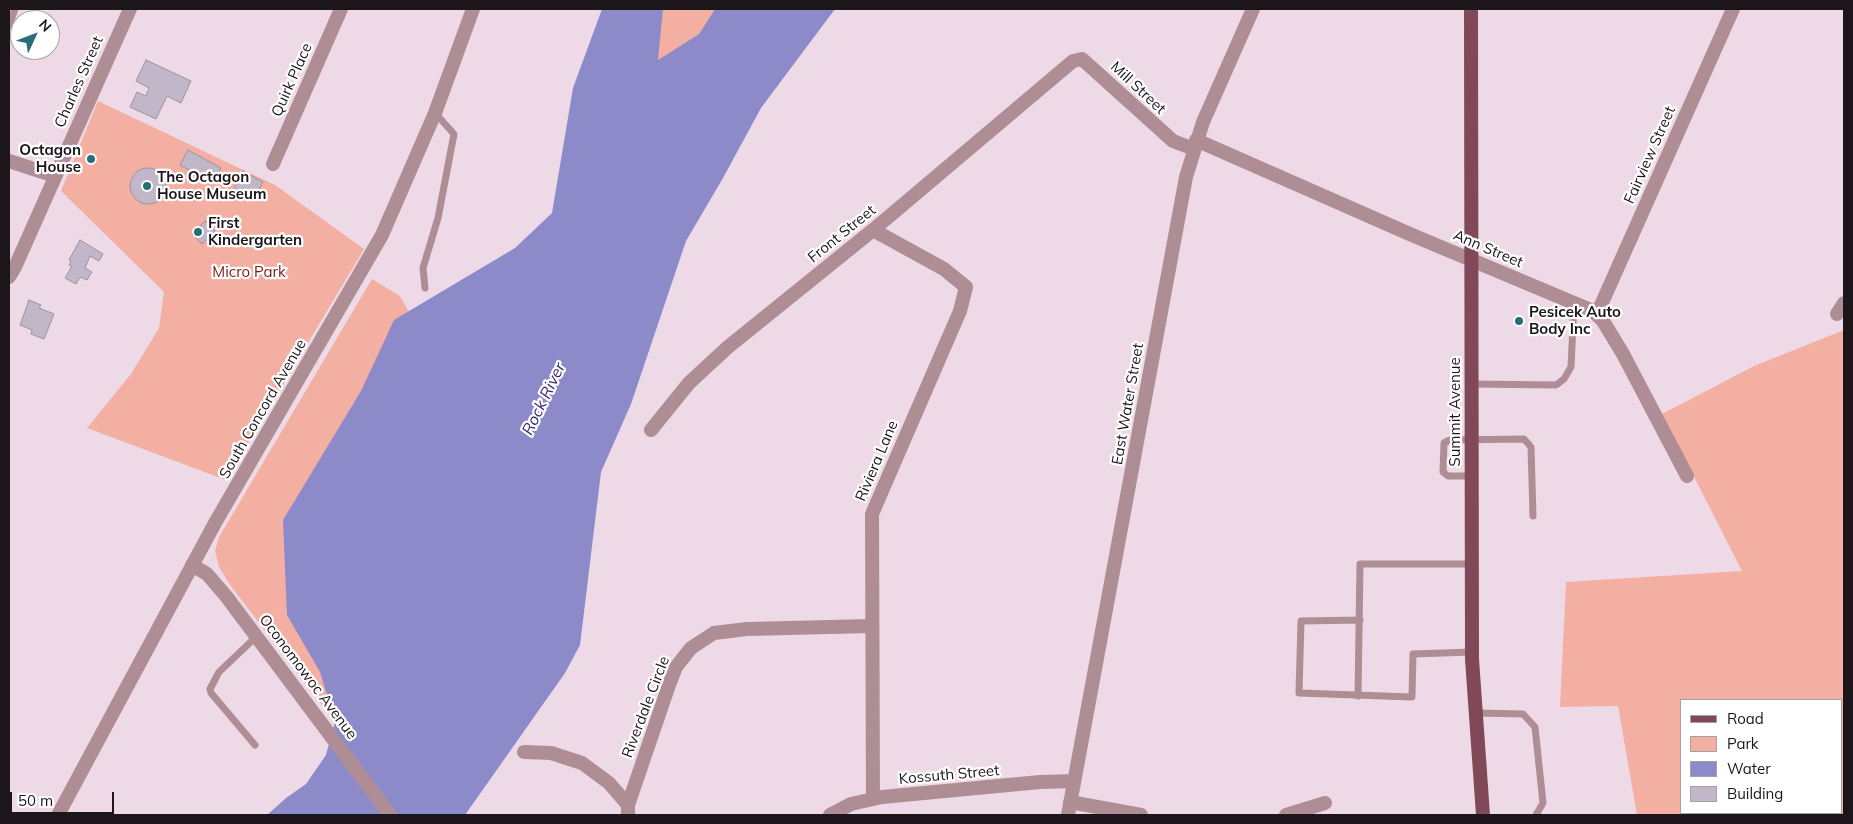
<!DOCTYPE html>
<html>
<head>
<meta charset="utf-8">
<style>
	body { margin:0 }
	#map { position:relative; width:1853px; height:824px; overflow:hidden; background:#eddae6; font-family:Mulish,sans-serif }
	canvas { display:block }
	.frame { position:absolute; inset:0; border:10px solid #1c151a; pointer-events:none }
	.legend { position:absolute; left:1680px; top:699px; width:162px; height:115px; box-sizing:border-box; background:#fff; border:1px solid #a4a1a3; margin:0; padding:6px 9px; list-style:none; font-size:15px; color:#1c151a }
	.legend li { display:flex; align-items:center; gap:10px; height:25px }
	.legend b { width:25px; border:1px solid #a4a1a3 }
	.north { position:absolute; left:10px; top:10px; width:50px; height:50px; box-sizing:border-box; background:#fff; border:1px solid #a4a1a3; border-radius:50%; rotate:47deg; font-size:14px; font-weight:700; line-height:20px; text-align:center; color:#1c151a }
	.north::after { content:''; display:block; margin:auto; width:18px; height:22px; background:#266f78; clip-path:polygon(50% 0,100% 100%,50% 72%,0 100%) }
	.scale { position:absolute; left:10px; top:792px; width:104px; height:22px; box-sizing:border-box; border:2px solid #1c151a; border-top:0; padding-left:6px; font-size:15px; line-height:18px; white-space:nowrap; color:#1c151a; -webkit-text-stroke:4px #fff; paint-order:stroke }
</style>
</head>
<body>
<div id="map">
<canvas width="1853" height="824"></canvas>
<div class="frame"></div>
<ul class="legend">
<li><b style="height:6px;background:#814857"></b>Road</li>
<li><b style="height:14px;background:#f4afa3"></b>Park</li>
<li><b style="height:14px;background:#8d8aca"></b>Water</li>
<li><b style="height:14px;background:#c1b7c8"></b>Building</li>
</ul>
<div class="north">N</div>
<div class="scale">50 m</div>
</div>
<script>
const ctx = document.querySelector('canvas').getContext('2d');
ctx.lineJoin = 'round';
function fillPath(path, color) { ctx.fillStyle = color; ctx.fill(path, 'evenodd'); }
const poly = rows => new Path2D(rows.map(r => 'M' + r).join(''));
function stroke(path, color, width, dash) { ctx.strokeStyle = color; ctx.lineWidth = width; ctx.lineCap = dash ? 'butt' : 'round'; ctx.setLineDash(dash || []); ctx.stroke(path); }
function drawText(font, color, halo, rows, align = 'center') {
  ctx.font = font + ' Mulish,sans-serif'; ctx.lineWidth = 4.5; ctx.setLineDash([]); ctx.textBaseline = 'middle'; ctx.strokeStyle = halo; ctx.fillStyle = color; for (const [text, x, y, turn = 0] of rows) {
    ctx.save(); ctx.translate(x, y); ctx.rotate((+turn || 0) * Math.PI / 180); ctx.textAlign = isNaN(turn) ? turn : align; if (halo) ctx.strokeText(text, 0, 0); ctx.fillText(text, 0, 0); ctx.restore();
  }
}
fillPath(poly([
	[663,9,715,9,699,34,657,61],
	[98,101,275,185,364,249,226,480,87,428,131,374,159,328,164,292,61,191],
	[372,279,400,296,417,326,335,722,230,585,219,567,215,551,219,537],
	[1844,330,1844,815,1637,815,1618,706,1560,707,1566,582,1742,571,1662,414,1754,366],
	[1682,700,1842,700,1842,813,1682,813]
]), '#f4afa3');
fillPath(poly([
	[602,9,663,9,658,60,699,34,715,9,835,9,761,108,723,178,686,241,631,404,601,472,580,645,565,673,465,815,267,815,286,798,306,784,326,755,335,722,320,672,287,615,283,520,361,391,394,320,515,248,552,213,573,88]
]), '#8d8aca');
const building = poly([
	[146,60,191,81,181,103,167,96,156,119,130,107,137,92,146,96,149,88,136,81,146,60],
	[188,150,221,168,213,184,180,165,188,150],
	'130 186a18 18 0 1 1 36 0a18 18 0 1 1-36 0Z',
	[243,171,263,182,253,201,233,190,243,171],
	[205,221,215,231,202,244,192,234,205,221],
	[80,240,103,254,99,261,90,256,85,268,92,272,87,280,80,277,76,284,65,278,72,266,69,265,71,261,69,260,80,240],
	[29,300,41,305,39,308,54,314,44,339,31,334,32,330,20,325,29,300]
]);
fillPath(building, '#c1b7c8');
stroke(building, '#9b92a2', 1);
stroke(poly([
	[9,26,15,9],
	[425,288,423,268,438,218,454,134,435,113],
	[1472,384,1556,385,1564,379,1571,367,1574,303],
	[1471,476,1448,476,1443,472,1444,443,1450,440,1524,439,1531,447,1533,516],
	[1360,620,1301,621,1299,693,1412,697,1413,654,1472,652],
	[1358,696,1360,564,1472,564],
	[1476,713,1523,714,1535,727,1543,803,1536,815],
	[255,745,211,693,210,689,219,672,257,636]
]), '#af8d94', 7);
stroke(poly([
	[1196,140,1412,235,1593,311,1603,321,1623,354,1687,476],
	[9,161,55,176],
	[273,164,341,9],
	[873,230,944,269,966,287,960,311,872,514,873,799],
	[9,277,15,267,130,9],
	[1597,314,1733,9],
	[1837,314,1844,303],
	[651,430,689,383,728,347,873,230,1073,61,1082,59,1173,141,1194,149],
	[192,565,207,574,226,596,390,815],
	[524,752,551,753,582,763,609,783,628,805],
	[1070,802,1141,815],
	[628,815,628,805,669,685,676,667,691,648,714,633,747,629,871,626],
	[830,815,851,804,882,797,1040,782,1074,781],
	[1068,815,1186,177,1203,122,1253,9],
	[1286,815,1325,803]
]), '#af8d94', 14);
stroke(poly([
	[58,815,215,523,382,235,435,113,473,9]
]), '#af8d94', 14);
stroke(poly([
	[1471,9,1472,659,1483,815]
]), '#814857', 14);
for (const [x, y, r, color] of [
	[91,159,5,"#266f78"],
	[147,186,5,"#266f78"],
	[198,232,5,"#266f78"],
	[1519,321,5,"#266f78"]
]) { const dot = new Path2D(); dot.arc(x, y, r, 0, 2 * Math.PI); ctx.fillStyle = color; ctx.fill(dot); stroke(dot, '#fff', 2); }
drawText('15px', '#1c151a', '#fff', [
	["Quirk Place",292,80,-66],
	["Charles Street",79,82,-66],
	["Mill Street",1138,88,43],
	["Fairview Street",1650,155,-66],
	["Front Street",842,234,-39],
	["Ann Street",1488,249,23],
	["East Water Street",1128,404,-80],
	["South Concord Avenue",263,409,-60],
	["Summit Avenue",1455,412,-90],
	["Riviera Lane",877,461,-67],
	["Oconomowoc Avenue",308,677,53],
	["Riverdale Circle",646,707,-69],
	["Kossuth Street",949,775,-5]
]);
drawText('bold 15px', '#1c151a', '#fff', [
	["Octagon",81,150,"right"],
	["House",81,167,"right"],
	["The Octagon",157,177],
	["House Museum",157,194],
	["First",208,223],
	["Kindergarten",208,240],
	["Pesicek Auto",1529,312],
	["Body Inc",1529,329]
], 'left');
drawText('15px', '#751d13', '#fff', [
	["Micro Park",249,272]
]);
drawText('italic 16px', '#362a75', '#fff', [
	["Rock River",544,399,-64]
]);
</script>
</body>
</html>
